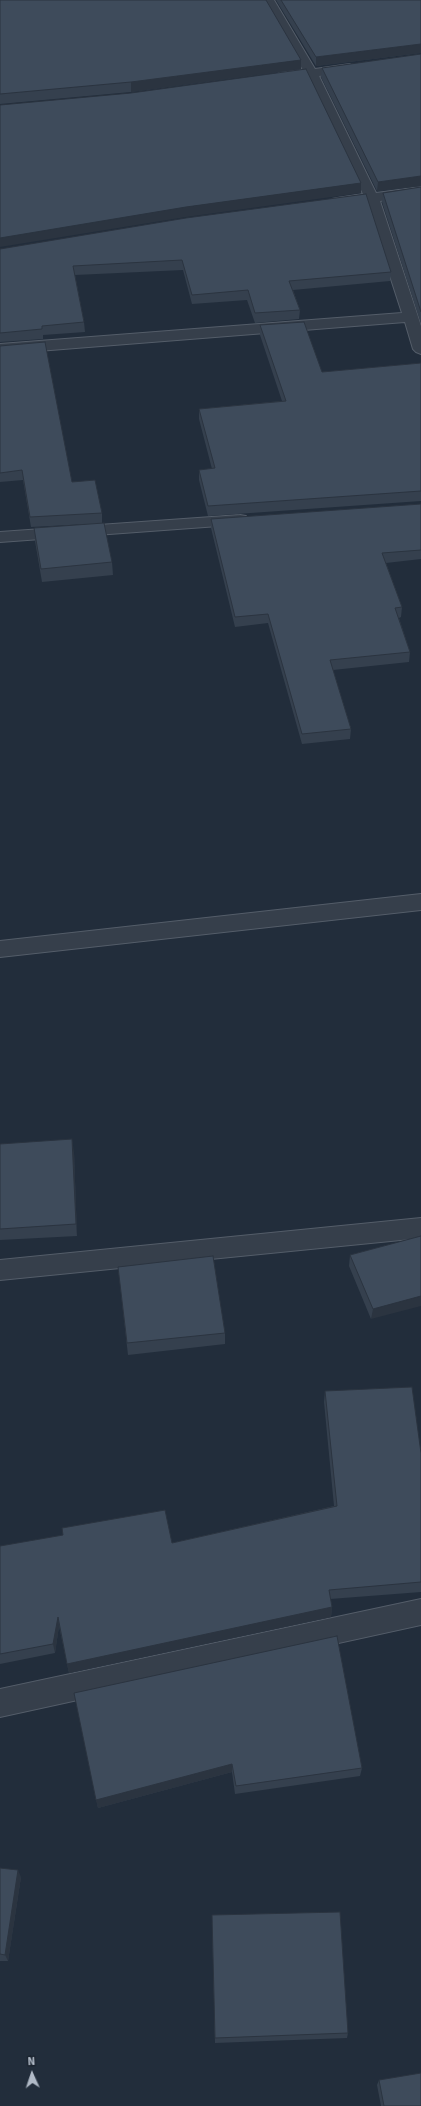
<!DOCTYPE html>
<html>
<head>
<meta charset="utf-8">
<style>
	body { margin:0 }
	#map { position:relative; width:421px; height:2106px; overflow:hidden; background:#222d3b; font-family:Signika,sans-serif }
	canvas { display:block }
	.north { position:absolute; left:12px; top:2054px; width:40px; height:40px; -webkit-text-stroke:3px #1b2430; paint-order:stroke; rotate:357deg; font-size:11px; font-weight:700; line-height:16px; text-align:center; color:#b1bac7 }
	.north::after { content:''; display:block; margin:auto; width:14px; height:18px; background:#b1bac7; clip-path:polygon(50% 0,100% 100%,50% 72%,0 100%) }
</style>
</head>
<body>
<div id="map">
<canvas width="421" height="2106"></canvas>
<div class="north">N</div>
</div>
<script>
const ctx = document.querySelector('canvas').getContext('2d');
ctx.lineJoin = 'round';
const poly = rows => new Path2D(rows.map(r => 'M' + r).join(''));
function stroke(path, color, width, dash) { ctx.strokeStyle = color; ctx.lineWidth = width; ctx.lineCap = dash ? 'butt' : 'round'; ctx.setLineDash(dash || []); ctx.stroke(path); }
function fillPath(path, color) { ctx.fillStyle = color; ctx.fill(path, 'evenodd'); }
const minor = poly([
	[262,0,274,0,315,69,350,64,356,68,350,72,319,76,376,193,421,187,421,195,380,201,421,326,421,354,416,352,413,349,405,322,0,354,0,344,402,313,366,202,337,206,332,205,330,202,332,199,337,198,363,194,307,77,279,81,273,77,279,73,303,70,262,0],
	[240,515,246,516,249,520,246,524,0,542,0,532,240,515],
	[421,894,421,910,0,957,0,941,421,894],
	[421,1218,421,1238,0,1280,0,1260,421,1218],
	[421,1599,421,1625,0,1717,0,1689,421,1599]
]);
stroke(minor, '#545d69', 2);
fillPath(minor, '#363f4b');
fillPath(poly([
	[0,0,301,69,131,92,0,104],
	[276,0,421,0,421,53,316,66],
	[421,54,421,186,377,191,321,77,322,68],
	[421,187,421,324,382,202,383,193],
	[0,249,391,272,390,281,293,290,300,310,299,319,255,323,247,300,192,304,183,270,75,275,84,322,85,332,43,335,43,339,0,342],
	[260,325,322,372,421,363,421,501,208,516,199,480,199,470,212,469,199,419,199,409,282,401,260,335],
	[0,346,72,482,102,513,102,523,112,562,113,575,42,582,35,541,34,528,89,524,31,527,23,480,0,482],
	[421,504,421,559,386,563,402,607,401,617,399,618,410,652,409,662,333,670,351,729,350,739,302,744,268,623,235,627,211,528,211,519],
	[0,1144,74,1152,77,1236,0,1240],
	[421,1236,371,1319,349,1266,350,1255],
	[118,1267,225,1333,225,1344,128,1355],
	[325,1391,421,1453,421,1592,330,1599,332,1607,331,1617,69,1673,59,1626,55,1653,0,1664,0,1546,172,1543,334,1506,324,1402],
	[74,1693,362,1768,360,1776,235,1794,232,1772,98,1808],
	[0,1868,21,1877,8,1961,0,1961],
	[212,1922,348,2033,347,2038,215,2043],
	[379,2080,421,2106,381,2106,377,2085]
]), '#35404e');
fillPath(poly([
	[421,44,421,53,316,66,316,57],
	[301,60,301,69,131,92,131,82],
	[421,176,421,186,377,191,378,182],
	[361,183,361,193,186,217,0,247,0,238,186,207],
	[72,1139,74,1152,77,1236,76,1224],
	[421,1296,421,1306,371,1319,373,1309],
	[332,1607,331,1617,69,1673,67,1664],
	[58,1617,59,1626,55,1653,53,1644],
	[232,1764,232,1772,98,1808,96,1800],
	[18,1870,21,1877,8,1961,5,1955]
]), '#2b3440');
const building = poly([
	[0,0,266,0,301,60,131,82,0,94,0,0],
	[281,0,421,0,421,44,316,57,281,0],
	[421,54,421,176,378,182,322,68,421,54],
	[306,69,361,183,186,207,0,238,0,105,131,93,306,69],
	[421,187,421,312,383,193,421,187],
	[366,194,391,272,289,281,300,310,255,313,248,290,192,295,182,260,73,266,84,322,42,326,42,329,0,333,0,249,186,218,366,194],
	[304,322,322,372,421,363,421,491,208,506,199,470,215,468,199,409,286,401,260,325,304,322],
	[45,342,72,482,95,480,102,513,30,517,22,470,0,473,0,346,45,342],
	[421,504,421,550,382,553,402,607,395,608,410,652,330,660,351,729,302,734,268,614,235,617,211,519,421,504],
	[104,523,112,562,41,569,34,528,104,523],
	[72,1139,76,1224,0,1229,0,1144,72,1139],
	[421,1236,421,1296,373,1309,350,1255,421,1236],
	[213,1256,225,1333,127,1343,118,1267,213,1256],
	[412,1387,421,1453,421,1582,329,1590,332,1607,67,1664,58,1617,53,1644,0,1654,0,1546,63,1535,62,1528,165,1510,172,1543,337,1506,325,1391,412,1387],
	[337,1636,362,1768,236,1786,232,1764,96,1800,74,1693,337,1636],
	[0,1868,18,1870,5,1955,0,1954,0,1868],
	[340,1912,348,2033,215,2038,212,1915,340,1912],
	[421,2073,421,2106,384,2106,379,2080,421,2073]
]);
fillPath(building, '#3e4b5b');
stroke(building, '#2b3440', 1);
</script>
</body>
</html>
